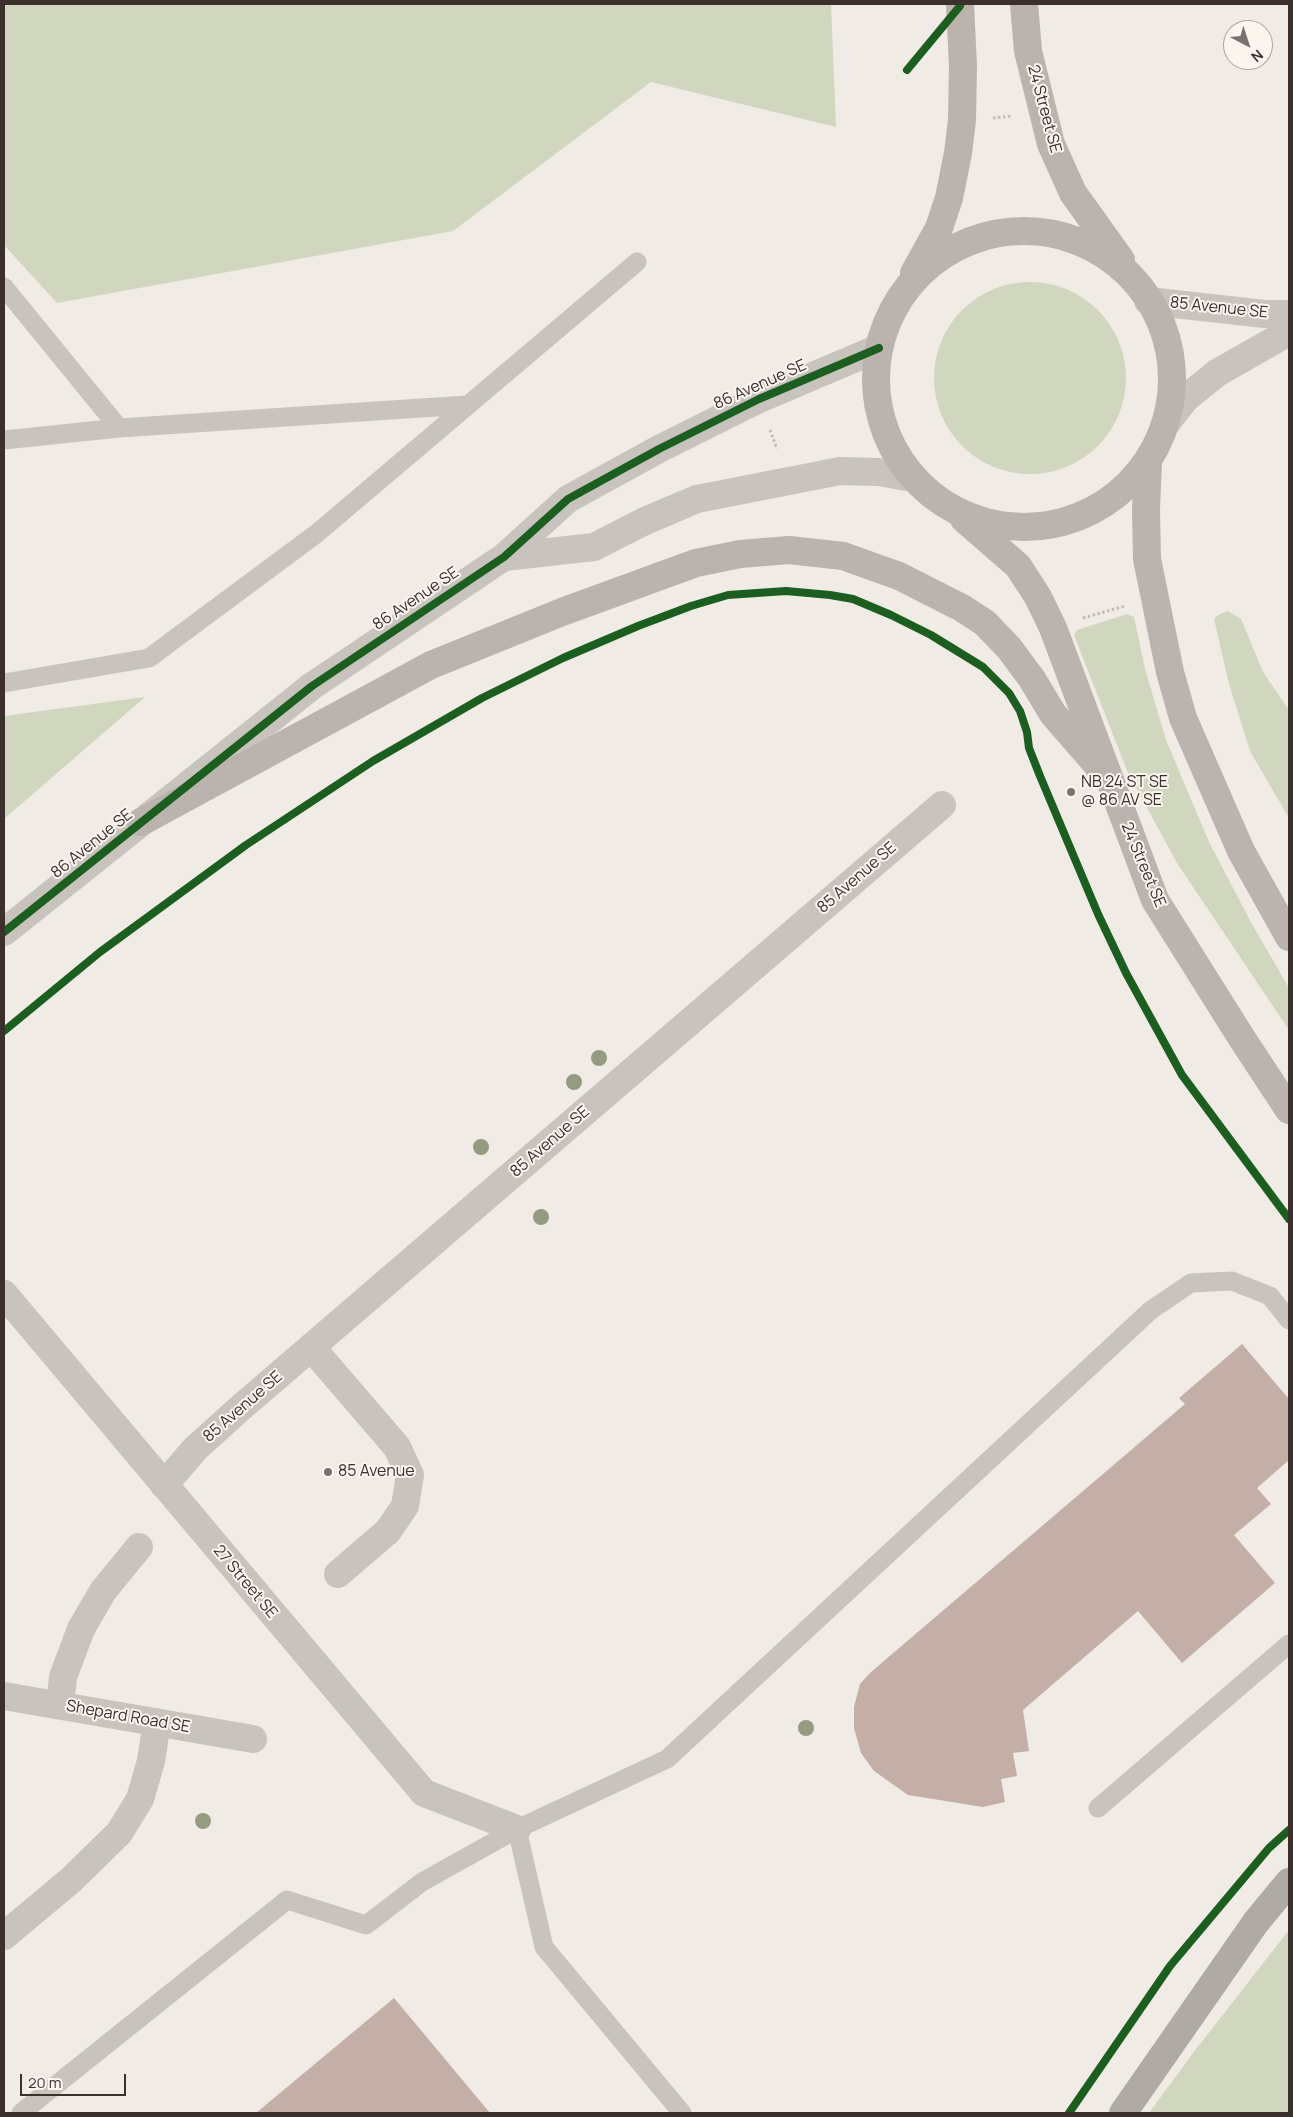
<!DOCTYPE html>
<html>
<head>
<meta charset="utf-8">
<style>
	body { margin:0 }
	#map { position:relative; width:1293px; height:2117px; overflow:hidden; background:#f0ebe5; font-family:Manrope,sans-serif }
	canvas { display:block }
	.frame { position:absolute; inset:0; border:5px solid #3b302b; pointer-events:none }
	.north { position:absolute; left:1223px; top:20px; width:50px; height:50px; box-sizing:border-box; background:#fbf5ee; border:1px solid #aea6a0; border-radius:50%; rotate:140deg; font-size:14px; font-weight:700; line-height:20px; text-align:center; color:#3b302b }
	.north::after { content:''; display:block; margin:auto; width:18px; height:22px; background:#7a716c; clip-path:polygon(50% 0,100% 100%,50% 72%,0 100%) }
	.scale { position:absolute; left:20px; top:2074px; width:106px; height:22px; box-sizing:border-box; border:2px solid #3b302b; border-top:0; padding-left:6px; font-size:15px; line-height:18px; white-space:nowrap; color:#3b302b; -webkit-text-stroke:4px #fbf5ee; paint-order:stroke }
</style>
</head>
<body>
<div id="map">
<canvas width="1293" height="2117"></canvas>
<div class="frame"></div>
<div class="north">N</div>
<div class="scale">20 m</div>
</div>
<script>
const ctx = document.querySelector('canvas').getContext('2d');
ctx.lineJoin = 'round';
function fillPath(path, color) { ctx.fillStyle = color; ctx.fill(path, 'evenodd'); }
const poly = rows => new Path2D(rows.map(r => 'M' + r).join(''));
function stroke(path, color, width, dash) { ctx.strokeStyle = color; ctx.lineWidth = width; ctx.lineCap = dash ? 'butt' : 'round'; ctx.setLineDash(dash || []); ctx.stroke(path); }
function drawText(font, color, halo, rows, align = 'center') {
  ctx.font = font + ' Manrope,sans-serif'; ctx.lineWidth = 4; ctx.setLineDash([]); ctx.textBaseline = 'middle'; ctx.strokeStyle = halo; ctx.fillStyle = color; for (const [text, x, y, turn = 0] of rows) {
    ctx.save(); ctx.translate(x, y); ctx.rotate((+turn || 0) * Math.PI / 180); ctx.textAlign = isNaN(turn) ? turn : align; if (halo) ctx.strokeText(text, 0, 0); ctx.fillText(text, 0, 0); ctx.restore();
  }
}
fillPath(poly([
	[4,4,831,4,836,127,651,82,453,231,57,303,4,245],
	'934 378a96 96 0 1 1 192 0a96 96 0 1 1-192 0Z',
	[1228,611,1241,619,1263,672,1289,710,1289,818,1250,751,1229,684,1214,619,1218,615],
	[1127,614,1134,617,1145,669,1166,740,1209,842,1253,926,1289,988,1289,1030,1177,863,1128,773,1074,635,1077,630],
	[145,697,4,819,4,716],
	[1289,1930,1289,2113,1149,2113,1193,2053]
]), '#d1d6bf');
fillPath(poly([
	[1242,1344,1289,1399,1289,1460,1257,1488,1271,1504,1234,1535,1275,1583,1182,1663,1138,1611,1023,1710,1029,1751,1013,1753,1017,1776,1001,1779,1005,1802,983,1807,908,1795,874,1771,861,1753,854,1728,854,1707,860,1684,871,1672,1185,1404,1179,1398],
	[394,1998,490,2113,256,2113]
]), '#c3afa7');
stroke(poly([
	[993,118,1012,116],
	[770,430,777,449],
	[1083,618,1125,606]
]), '#c2bbb6', 3, [2.5, 2.5]);
stroke(poly([
	[4,287,119,428],
	[4,440,119,428,467,405],
	[4,683,149,658,316,534,637,262],
	[1098,1808,1289,1644],
	[517,1829,544,1947,682,2113],
	[21,2113,287,1900,366,1925,422,1882,517,1829,667,1759,1151,1310,1191,1283,1232,1281,1270,1296,1289,1320]
]), '#c9c3be', 19);
stroke(poly([
	[1148,301,1265,314,1289,314],
	[1165,425,1186,398,1217,373,1289,332],
	[4,1294,424,1793,517,1829],
	[311,1347,397,1447,410,1475,405,1506,388,1531,338,1574],
	[164,1485,195,1449,238,1410,942,805],
	[4,1696,253,1739],
	[60,1705,63,1677,81,1629,103,1591,139,1547],
	[4,1936,71,1880,119,1833,140,1799,151,1761,157,1722]
]), '#c9c3be', 28);
stroke(poly([
	[504,557,594,547,645,521,697,499,784,482,840,471,879,472,912,478],
	[4,932,312,686,504,557,568,499,659,449,759,399,879,348]
]), '#c9c3be', 28);
stroke(poly([
	[1024,4,1028,51,1051,144,1073,193,1121,260],
	'876 379a148 148 0 1 1 296 0a148 148 0 1 1-296 0Z',
	[914,273,939,228,949,198,958,153,962,120,963,66,960,4],
	[1148,462,1146,510,1147,559,1170,672,1183,718,1241,851,1289,937],
	[964,519,1018,566,1038,597,1053,628,1155,900,1241,1037,1289,1110],
	[141,822,431,665,562,612,696,563,740,554,789,550,843,556,899,576,962,608,985,623,1009,648,1032,679,1053,714,1107,776]
]), '#bab3ae', 28);
stroke(poly([
	[1123,2113,1256,1922,1289,1882]
]), '#afaaa4', 28);
stroke(poly([
	[907,70,960,6],
	[4,932,312,686,504,557,568,499,659,449,759,399,879,348],
	[4,1031,100,952,246,845,373,761,482,698,563,658,638,626,691,606,728,595,786,591,830,595,853,599,891,615,931,635,983,667,1009,693,1020,711,1027,732,1029,748,1040,776,1098,914,1126,973,1182,1075,1289,1219],
	[1069,2113,1170,1966,1269,1848,1289,1830]
]), '#1b5e20', 8);
ctx.fillStyle = '#959b80';
for (const [x, y] of [
	[599,1058],
	[574,1082],
	[481,1147],
	[541,1217],
	[806,1728],
	[203,1821]
]) { ctx.beginPath(); ctx.arc(x, y, 8, 0, 2 * Math.PI); ctx.fill(); }
for (const [x, y, r, color] of [
	[1071,792,5,"#7a716c"],
	[328,1472,5,"#7a716c"]
]) { const dot = new Path2D(); dot.arc(x, y, r, 0, 2 * Math.PI); ctx.fillStyle = color; ctx.fill(dot); stroke(dot, '#fbf5ee', 2); }
drawText('16px', '#3b302b', '#fbf5ee', [
	["24 Street SE",1044,109,75],
	["85 Avenue SE",1219,308,6],
	["86 Avenue SE",760,385,-24],
	["86 Avenue SE",416,599,-34],
	["86 Avenue SE",92,844,-39],
	["24 Street SE",1143,865,67],
	["85 Avenue SE",857,878,-41],
	["85 Avenue SE",550,1142,-41],
	["85 Avenue SE",243,1407,-41],
	["27 Street SE",245,1582,50],
	["Shepard Road SE",128,1717,10]
]);
drawText('16px', '#3b302b', '#fbf5ee', [
	["NB 24 ST SE",1081,783],
	["@ 86 AV SE",1081,801],
	["85 Avenue",338,1472]
], 'left');
</script>
</body>
</html>
